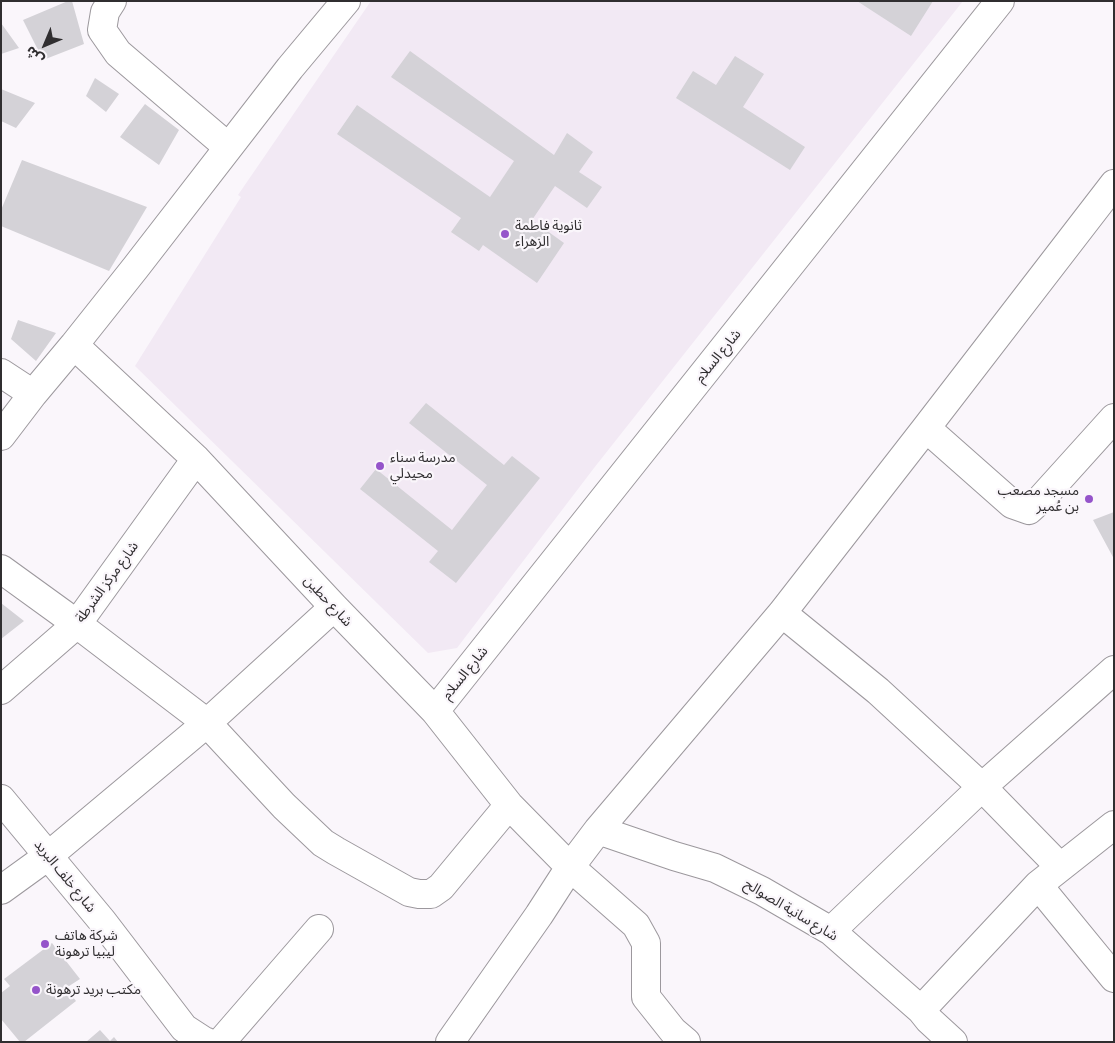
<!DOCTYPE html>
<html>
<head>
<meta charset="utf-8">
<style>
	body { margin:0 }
	#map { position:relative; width:1115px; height:1043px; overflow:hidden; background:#faf6fb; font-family:"Crimson Pro","Noto Sans Arabic",serif }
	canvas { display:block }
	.frame { position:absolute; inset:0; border:2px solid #302e30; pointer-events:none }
	.north { position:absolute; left:20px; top:20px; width:50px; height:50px; -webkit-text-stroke:4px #faf6fb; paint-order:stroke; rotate:225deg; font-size:14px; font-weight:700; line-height:20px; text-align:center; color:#302e30 }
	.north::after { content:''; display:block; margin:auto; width:18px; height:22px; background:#302e30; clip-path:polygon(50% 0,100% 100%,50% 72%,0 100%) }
</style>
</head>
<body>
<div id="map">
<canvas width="1115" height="1043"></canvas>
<div class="frame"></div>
<div class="north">ش</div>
</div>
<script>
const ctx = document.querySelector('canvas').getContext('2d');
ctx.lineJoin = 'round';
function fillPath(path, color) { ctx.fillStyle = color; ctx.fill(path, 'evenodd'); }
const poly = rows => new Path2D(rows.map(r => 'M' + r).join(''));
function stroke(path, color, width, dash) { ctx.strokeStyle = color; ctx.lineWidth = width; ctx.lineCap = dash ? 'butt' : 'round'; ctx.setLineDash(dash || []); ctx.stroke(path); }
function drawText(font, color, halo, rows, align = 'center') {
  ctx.font = font + ' "Crimson Pro","Noto Sans Arabic",serif'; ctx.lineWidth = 4.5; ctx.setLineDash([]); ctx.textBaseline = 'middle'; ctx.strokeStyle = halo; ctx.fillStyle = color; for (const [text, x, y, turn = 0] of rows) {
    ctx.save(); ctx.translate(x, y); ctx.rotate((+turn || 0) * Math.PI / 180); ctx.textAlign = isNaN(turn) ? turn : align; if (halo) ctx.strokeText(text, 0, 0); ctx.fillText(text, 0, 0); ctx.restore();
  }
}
fillPath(poly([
	[371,1,963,1,594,468,457,648,428,653,135,366,241,197,238,195]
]), '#f2e9f4');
fillPath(poly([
	[68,1,72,1,84,44,43,60,23,20],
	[857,1,933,1,911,36],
	[1,23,19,48,1,54],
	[410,51,554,155,567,133,593,152,579,172,602,187,587,208,555,186,532,220,564,243,537,283,483,245,479,251,451,232,461,218,337,134,357,105,490,197,514,161,391,77],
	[735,56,764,74,743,107,805,147,790,170,676,98,693,71,716,85],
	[95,78,119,94,106,112,86,96],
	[1,89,35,103,16,128,1,121],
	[145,104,179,130,159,165,120,137],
	[22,160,147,207,109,271,1,226,1,210],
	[18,320,56,333,36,361,11,339],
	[426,403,504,465,512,456,540,478,456,583,429,562,438,551,360,489,376,469,452,530,487,485,409,423],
	[1114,512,1114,559,1093,520],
	[1,603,24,621,1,639],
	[52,943,80,979,66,988,76,1001,24,1042,20,1042,1,1019,1,993,10,986,4,979],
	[100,1030,110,1041,114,1037,118,1042,86,1042]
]), '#d4d2d7');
const minor = poly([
	[112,1,105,12,102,30,118,53,228,147],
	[74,345,196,459,334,607,435,711,509,805,570,867,636,925,646,943,646,997,673,1031,686,1042],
	[1,373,33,394],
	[926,428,1012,504,1029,510,1040,500,1114,418],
	[1,436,33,394,74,345,136,267,290,68,346,1],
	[1,569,77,624,207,723,284,806,323,843,336,851,409,892,419,894,431,894,441,887,509,805],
	[782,613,878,691,982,787,1060,867],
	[1,690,77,624,196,459],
	[435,711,1000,1],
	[1,799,103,922,184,1028,204,1041,207,1042],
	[598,830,674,856,715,868,762,891,831,931,921,1010,929,1020,953,1042],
	[1038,885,1114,978],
	[1,890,48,856,207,723,334,607],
	[831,931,982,787,1114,670],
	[921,1010,1038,885,1114,825],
	[221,1042,319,929],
	[450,1042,539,915,570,867,598,830,782,613,926,428,1114,184]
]);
stroke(minor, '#9c989d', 30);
stroke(minor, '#fff', 28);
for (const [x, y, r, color] of [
	[505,234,5,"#9554ca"],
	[380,466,5,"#9554ca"],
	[1089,499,5,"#9554ca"],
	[45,944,5,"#9554ca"],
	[36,990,5,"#9554ca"]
]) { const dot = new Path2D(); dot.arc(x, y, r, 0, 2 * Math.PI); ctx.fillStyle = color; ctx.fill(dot); stroke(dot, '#faf6fb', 2); }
drawText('14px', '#302e30', '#faf6fb', [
	["ثانوية فاطمة",515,226],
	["الزهراء",515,242],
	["مدرسة سناء",390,458],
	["محيدلي",390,474],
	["مسجد مصعب",1079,491,"right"],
	["بن عُمير",1079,507,"right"],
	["شركة هاتف",55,936],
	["ليبيا ترهونة",55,952],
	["مكتب بريد ترهونة",46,990]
], 'left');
drawText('14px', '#302e30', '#faf6fb', [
	["شارع السلام",718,356,-51],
	["شارع مركز الشرطة",107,582,-54],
	["شارع حطين",328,601,47],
	["شارع السلام",465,673,-51],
	["شارع خلف البريد",65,876,51],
	["شارع سانية الصوالح",791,910,31]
]);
</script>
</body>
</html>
